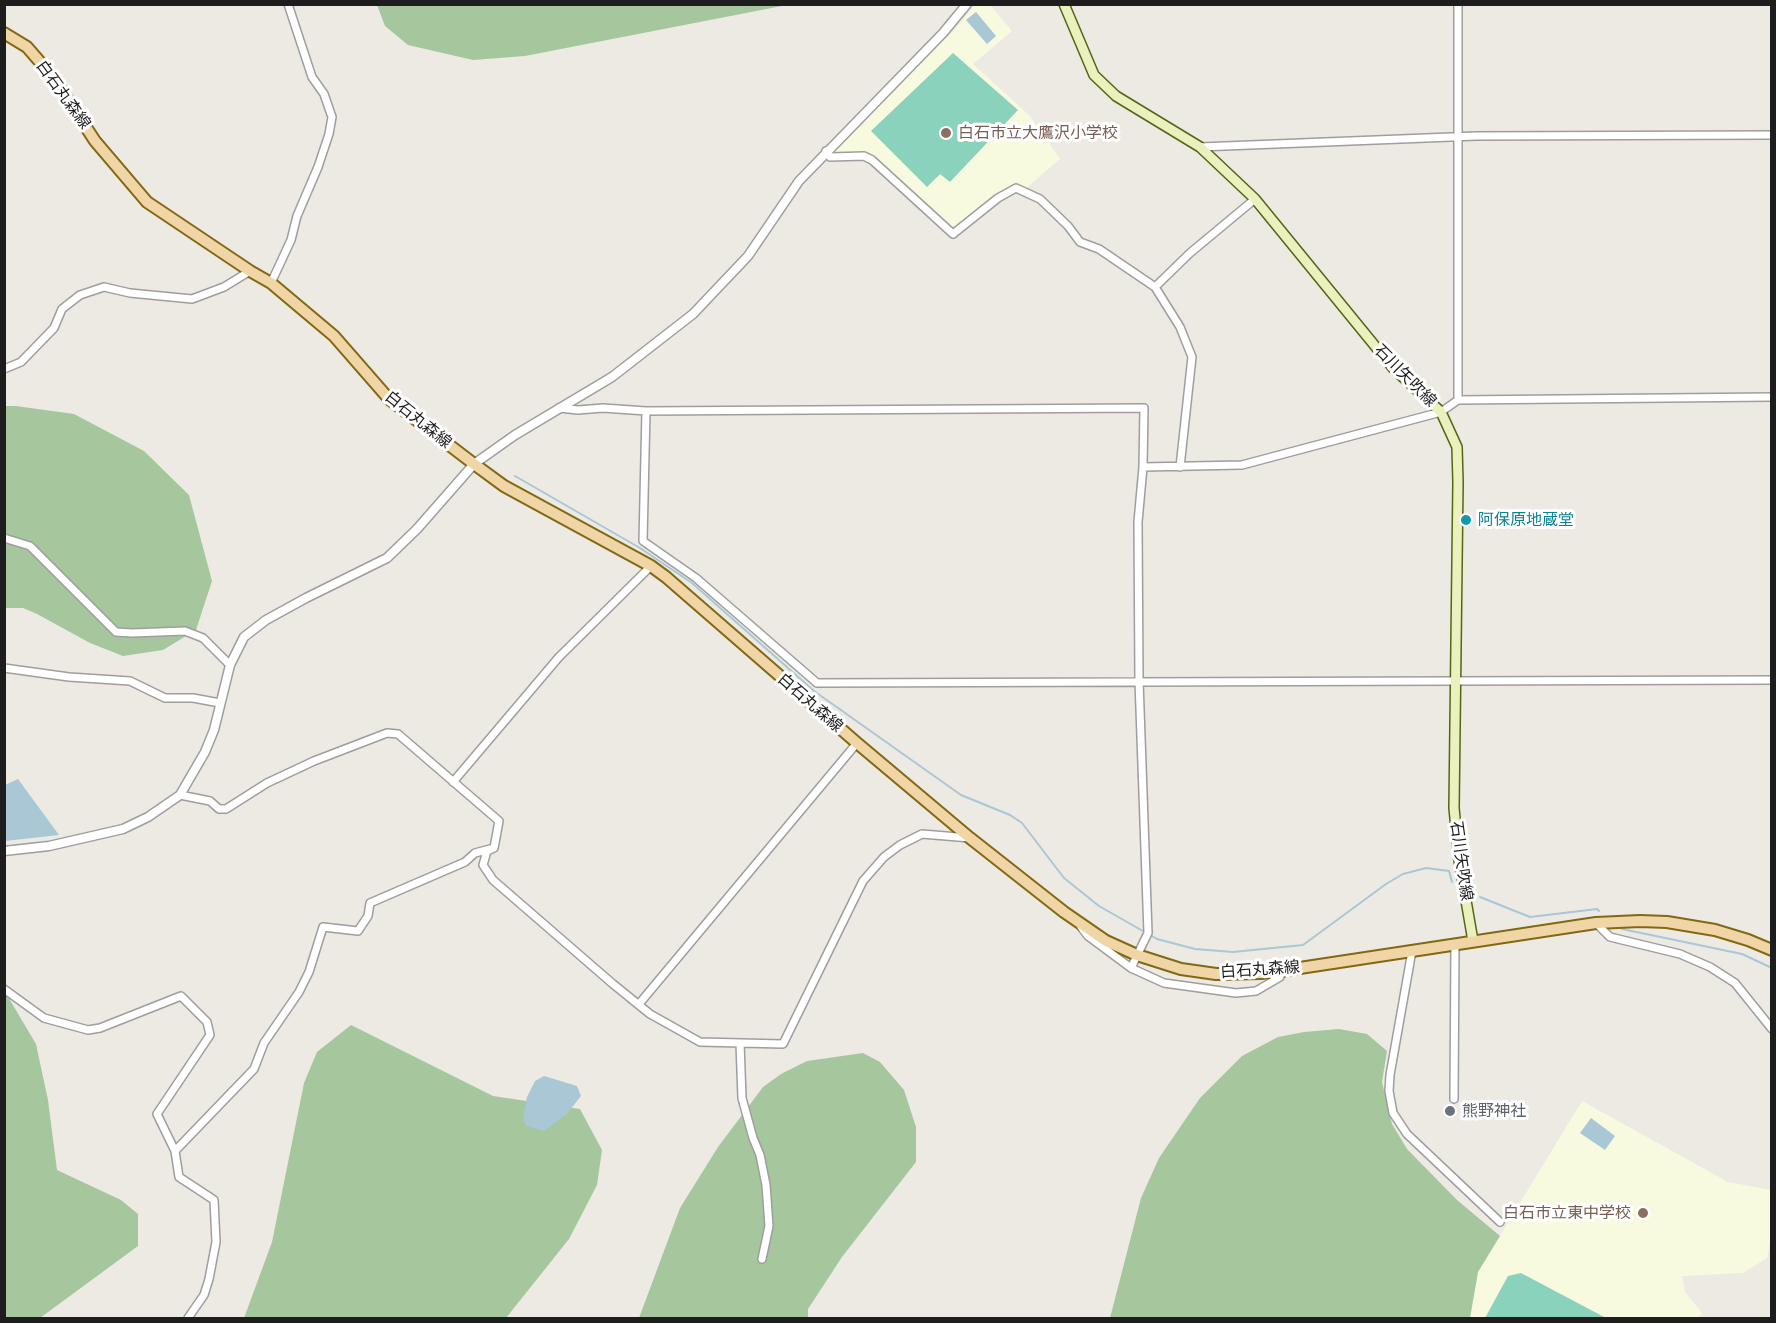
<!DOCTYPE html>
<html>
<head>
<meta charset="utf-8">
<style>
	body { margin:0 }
	#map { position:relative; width:1776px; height:1323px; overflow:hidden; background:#edeae4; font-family:"Open Sans",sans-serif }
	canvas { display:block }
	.frame { position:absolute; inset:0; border:6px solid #1d1d1d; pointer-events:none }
</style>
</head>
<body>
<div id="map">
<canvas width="1776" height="1323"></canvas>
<div class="frame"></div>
</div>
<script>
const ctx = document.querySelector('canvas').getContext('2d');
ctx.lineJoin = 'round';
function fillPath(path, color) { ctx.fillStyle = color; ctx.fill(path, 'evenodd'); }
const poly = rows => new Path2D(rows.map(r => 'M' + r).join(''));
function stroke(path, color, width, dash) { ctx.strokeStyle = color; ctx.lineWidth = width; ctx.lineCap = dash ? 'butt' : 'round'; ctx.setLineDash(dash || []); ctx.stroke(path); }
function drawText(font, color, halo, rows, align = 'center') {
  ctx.font = font + ' "Open Sans","Noto Sans JP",sans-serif'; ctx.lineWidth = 6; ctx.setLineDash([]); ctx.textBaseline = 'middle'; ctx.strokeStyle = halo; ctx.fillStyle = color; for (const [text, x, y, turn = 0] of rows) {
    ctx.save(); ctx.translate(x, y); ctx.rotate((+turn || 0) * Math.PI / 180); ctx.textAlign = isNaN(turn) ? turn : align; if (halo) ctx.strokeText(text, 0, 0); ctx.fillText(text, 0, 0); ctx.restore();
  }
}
fillPath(poly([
	[989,4,1012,31,973,64,1030,116,1060,159,1025,189,1013,184,954,230,869,153,836,154,833,150,955,29,970,11,974,5],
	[1582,1101,1728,1182,1771,1190,1771,1239,1767,1258,1743,1273,1682,1276,1685,1292,1702,1313,1698,1318,1470,1318,1478,1272]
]), '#f8fadf');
fillPath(poly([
	[377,5,377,4,787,5,525,56,473,60,408,45,385,26],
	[5,406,16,406,74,414,144,451,189,495,212,581,196,630,163,650,123,656,90,643,37,614,23,608,5,608],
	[4,990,36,1044,48,1100,57,1170,121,1200,138,1214,138,1246,40,1318,5,1318],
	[351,1025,493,1096,580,1109,602,1150,597,1185,569,1239,506,1318,244,1318,272,1242,304,1083,317,1052],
	[1339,1029,1367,1034,1387,1051,1382,1082,1392,1124,1407,1149,1457,1200,1500,1236,1478,1272,1470,1318,1110,1318,1141,1198,1159,1158,1200,1098,1242,1056,1278,1037,1304,1032],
	[863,1053,880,1062,904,1090,916,1127,916,1162,842,1257,808,1309,808,1318,639,1318,680,1208,718,1147,763,1087,781,1074,807,1061]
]), '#a6c79e');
fillPath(poly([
	[953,53,1018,110,950,182,940,174,927,187,871,131],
	[1521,1273,1606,1318,1485,1318,1508,1276]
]), '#8bd2bd');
fillPath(poly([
	[976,12,996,36,987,44,966,20],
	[18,779,59,835,5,841,5,785],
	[544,1076,577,1086,581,1096,566,1115,544,1131,526,1126,523,1118,527,1097,535,1081],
	[1591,1118,1615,1136,1605,1150,1580,1133]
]), '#a9c7d5');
stroke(poly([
	[515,476,640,548,692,583,814,691,961,795,1010,815,1022,823,1064,878,1099,906,1157,939,1195,949,1233,952,1303,945,1386,884,1403,874,1426,868,1449,871,1452,882],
	[1480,897,1530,917,1597,909,1599,911],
	[1622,929,1742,954,1772,968]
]), '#a9c7d5', 2);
const minor = poly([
	[1200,147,1476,136,1772,135],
	[826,151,830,157,864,156,872,160,953,234,998,198,1016,188,1040,199,1068,226,1080,242,1099,249,1155,287,1180,327,1192,357,1180,467],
	[271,283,291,240,297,216,318,167,329,134,332,117,324,94,312,77,288,4],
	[1155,287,1190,253,1255,199],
	[4,369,21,362,54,328,62,309,80,295,104,287,130,293,192,299,224,287,250,271],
	[1458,400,1458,4],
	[559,408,578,410,603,408,646,411,1144,408,1143,467,1138,522,1139,681,1148,933,1131,968],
	[646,411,643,541,696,578,817,683,1772,680],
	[1143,467,1242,465,1441,412,1458,400,1772,397],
	[4,538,30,546,116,632,132,633,185,631,203,638,230,665],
	[4,668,69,677,130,681,165,698,193,698,220,703],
	[453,782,559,657,651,566],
	[180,795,210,801,219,809,226,809,267,783,314,761,387,733,398,734,499,821,494,848,487,851,483,865,493,880,613,984,650,1014,700,1042,783,1044,863,881,884,857,900,845,922,834,970,838],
	[1596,923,1610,937,1680,954,1710,967,1735,983,1772,1029],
	[1081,927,1088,936,1131,968,1164,983,1236,993,1256,991,1280,977,1280,971],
	[1412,951,1390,1075,1389,1091,1393,1113,1407,1134,1500,1222],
	[4,989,44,1018,88,1030,100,1028,181,996,207,1022,210,1035,157,1114,175,1151,179,1177,214,1200,216,1242,209,1279,204,1295,188,1318],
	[639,1004,857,743],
	[740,1043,742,1098,753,1138,760,1155,766,1185,769,1226,762,1259],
	[1454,1099,1455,944],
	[175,1151,254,1069,264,1043,299,992,309,972,323,927,358,931,368,916,370,903,465,862,475,853,490,849]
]);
const tertiary = poly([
	[4,851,49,846,123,829,148,817,180,795,205,752,214,730,230,665,244,637,266,620,306,598,387,558,417,529,474,464,515,435,612,377,693,314,748,256,799,181,943,33,967,4]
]);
const secondary = poly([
	[1064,4,1094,75,1116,96,1200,147,1255,199,1393,368,1441,412,1457,447,1458,482,1454,808,1459,860,1473,941]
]);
const primary = poly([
	[4,33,27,47,53,77,95,141,147,202,250,271,271,283,334,336,389,399,474,464,504,486,651,566,666,577,857,743,970,838,1064,912,1106,941,1137,955,1181,969,1216,974,1261,973,1280,971,1596,923,1640,921,1667,922,1715,930,1748,940,1772,950]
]);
stroke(minor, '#9e9e9e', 10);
stroke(tertiary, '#9e9e9e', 11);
stroke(secondary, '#556512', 12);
stroke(primary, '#836813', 14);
stroke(minor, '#fff', 7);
stroke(tertiary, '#fff', 8);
stroke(secondary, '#eaf1be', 9);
stroke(primary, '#f0d6a6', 10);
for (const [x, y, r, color] of [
	[946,133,6,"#8d6e63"],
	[1466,520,6,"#0f9aa8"],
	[1450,1111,6,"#6b7280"],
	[1643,1213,6,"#8d6e63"]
]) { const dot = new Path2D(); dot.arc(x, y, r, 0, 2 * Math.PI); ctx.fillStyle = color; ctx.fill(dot); stroke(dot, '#fff', 2); }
drawText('16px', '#1d1d1d', '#fff', [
	["白石丸森線",63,95,54],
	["石川矢吹線",1405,376,45],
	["白石丸森線",418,420,39],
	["白石丸森線",810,703,41],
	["石川矢吹線",1461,861,82],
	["白石丸森線",1260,970,-4]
]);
drawText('16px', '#785e54', '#fff', [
	["白石市立大鷹沢小学校",958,133],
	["白石市立東中学校",1631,1213,"right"]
], 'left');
drawText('16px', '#0d838f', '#fff', [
	["阿保原地蔵堂",1478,520]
], 'left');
drawText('16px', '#5b616d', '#fff', [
	["熊野神社",1462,1111]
], 'left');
</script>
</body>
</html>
